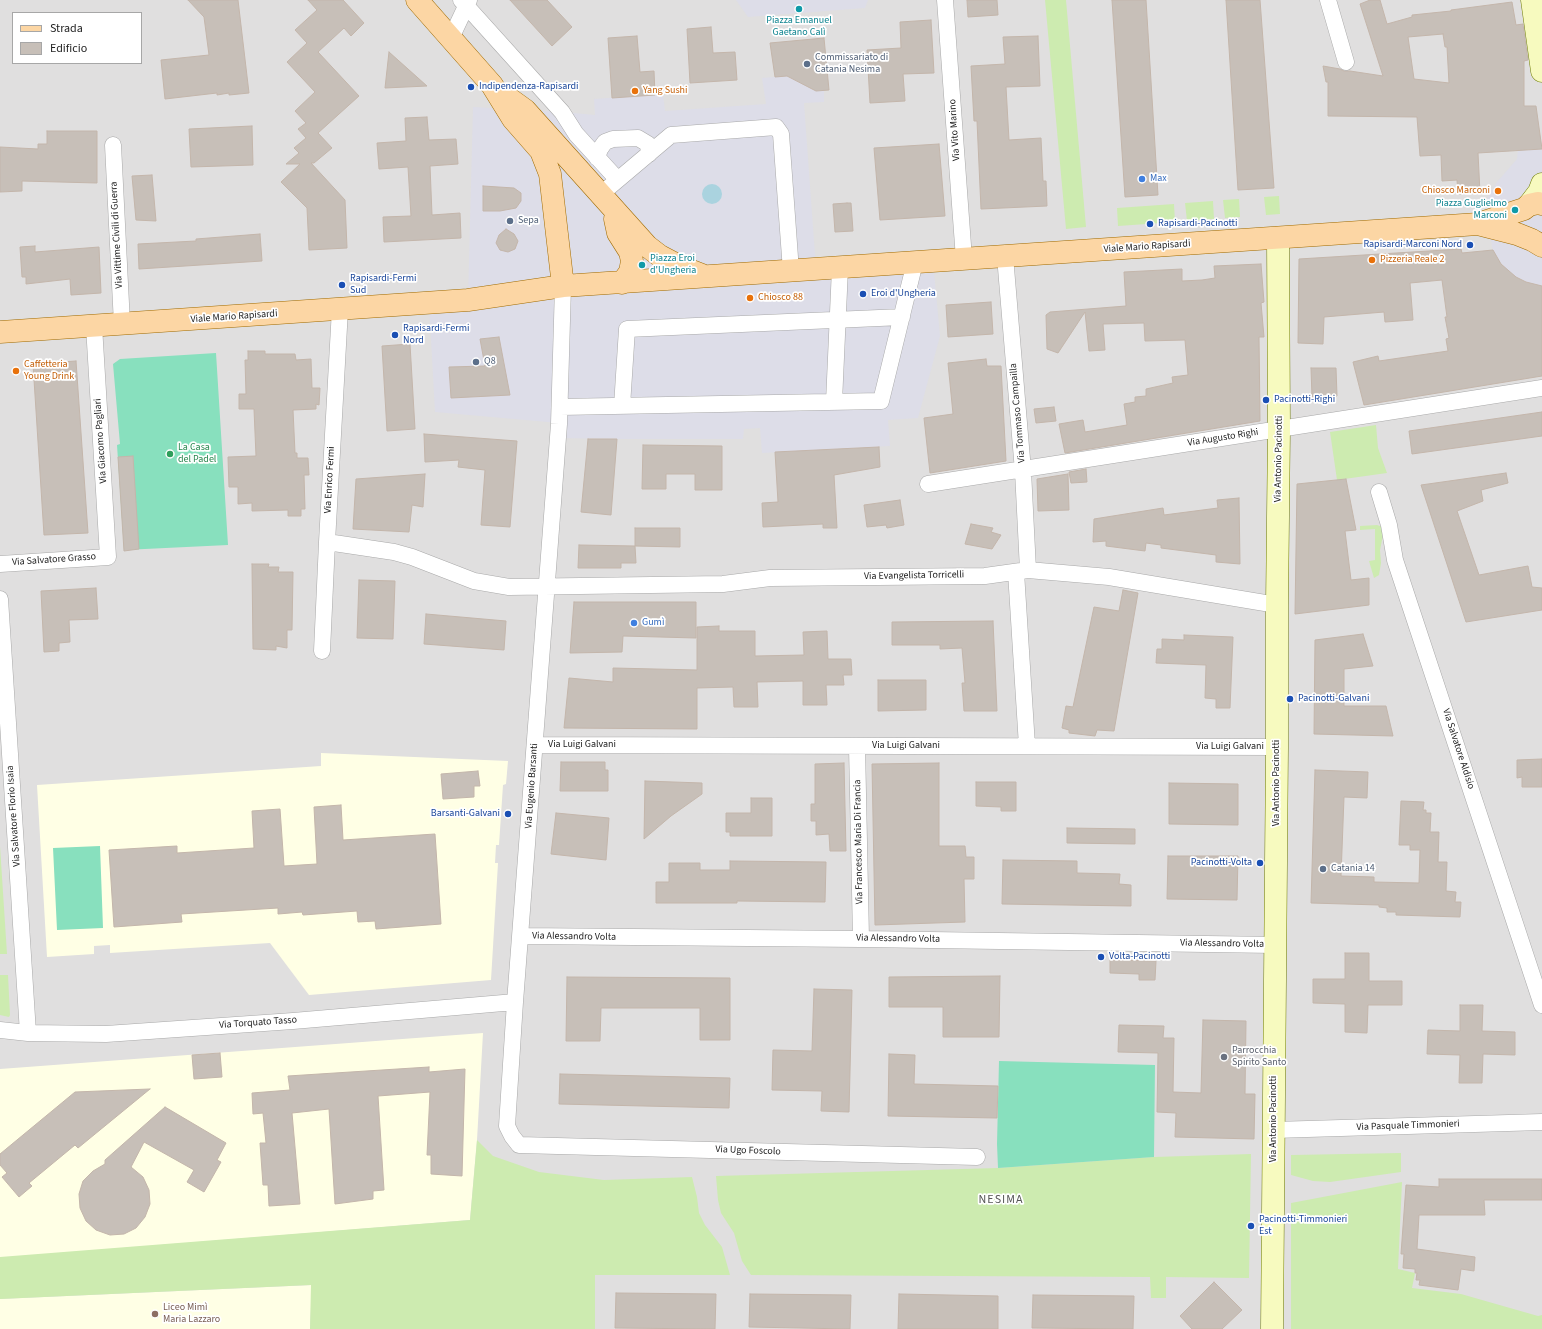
<!DOCTYPE html>
<html>
<head>
<meta charset="utf-8">
<style>
	body { margin:0 }
	#map { position:relative; width:1542px; height:1329px; overflow:hidden; background:#f2efe9; font-family:"Source Sans 3",sans-serif }
	canvas { display:block }
	.legend { position:absolute; left:12px; top:12px; width:130px; height:52px; box-sizing:border-box; background:#fff; border:1px solid #a7a7a7; margin:0; padding:5px 7px; list-style:none; font-size:12px; color:#222 }
	.legend li { display:flex; align-items:center; gap:8px; height:20px }
	.legend b { width:20px; border:1px solid #a7a7a7 }
</style>
</head>
<body>
<div id="map">
<canvas width="1542" height="1329"></canvas>
<ul class="legend">
<li><b style="height:5px;background:#fcd6a4"></b>Strada</li>
<li><b style="height:11px;background:#c7bfb8"></b>Edificio</li>
</ul>
</div>
<script>
const ctx = document.querySelector('canvas').getContext('2d');
ctx.lineJoin = 'round';
function fillPath(path, color) { ctx.fillStyle = color; ctx.fill(path, 'evenodd'); }
const poly = rows => new Path2D(rows.map(r => 'M' + r).join(''));
function stroke(path, color, width, dash) { ctx.strokeStyle = color; ctx.lineWidth = width; ctx.lineCap = dash ? 'butt' : 'round'; ctx.setLineDash(dash || []); ctx.stroke(path); }
function drawText(font, color, halo, rows, align = 'center') {
  ctx.font = font + ' "Source Sans 3",sans-serif'; ctx.lineWidth = 3.5; ctx.setLineDash([]); ctx.textBaseline = 'middle'; ctx.strokeStyle = halo; ctx.fillStyle = color; for (const [text, x, y, turn = 0] of rows) {
    ctx.save(); ctx.translate(x, y); ctx.rotate((+turn || 0) * Math.PI / 180); ctx.textAlign = isNaN(turn) ? turn : align; if (halo) ctx.strokeText(text, 0, 0); ctx.fillText(text, 0, 0); ctx.restore();
  }
}
fillPath(poly([
	[0,0,1542,0,1542,1329,0,1329],
	[13,13,141,13,141,63,13,63]
]), '#e0dfdf');
fillPath(poly([
	[321,753,508,761,506,784,503,785,499,845,496,845,495,863,498,863,491,980,309,995,270,943,110,953,110,945,94,946,94,954,47,957,37,785,321,766],
	[483,1033,477,1140,470,1220,0,1258,0,1069],
	[312,1285,310,1329,0,1329,0,1299]
]), '#ffffe5');
fillPath(poly([
	[1045,0,1066,0,1086,227,1066,229],
	[1279,196,1280,214,1266,215,1264,197],
	[1239,199,1240,217,1225,218,1223,200],
	[1213,201,1214,219,1187,221,1185,203],
	[1174,204,1175,222,1118,226,1117,208],
	[1376,425,1378,448,1387,473,1337,480,1330,432],
	[1377,525,1383,527,1383,535,1380,550,1381,563,1379,575,1374,578,1369,561,1375,560,1375,529,1360,530,1360,526],
	[0,846,7,954,0,954],
	[0,975,8,975,10,1015,9,1017,0,1015],
	[477,1140,493,1156,539,1172,604,1180,692,1177,697,1197,699,1213,705,1225,722,1247,730,1275,595,1275,595,1329,310,1329,311,1285,0,1299,0,1257,470,1220],
	[1401,1153,1401,1172,1330,1182,1313,1181,1291,1175,1291,1155],
	[1251,1154,1249,1278,1166,1277,1166,1298,1151,1298,1150,1277,751,1275,742,1261,734,1233,721,1213,718,1200,716,1176,998,1168,1154,1157],
	[1402,1182,1398,1269,1415,1273,1412,1288,1461,1294,1538,1316,1542,1315,1542,1329,1291,1329,1291,1203]
]), '#cdebb0');
fillPath(poly([
	[216,353,228,545,124,550,117,445,120,444,113,364,120,359],
	[100,846,103,928,57,930,53,848],
	[999,1061,1155,1065,1154,1157,998,1168,997,1144]
]), '#88e0be');
fillPath(poly([
	[736,0,868,0,865,8,748,17],
	[787,76,816,91,824,91,824,102,804,103,816,269,933,261,940,336,918,418,888,420,890,446,762,453,760,428,744,429,743,439,617,439,558,438,559,423,435,412,429,303,468,300,473,107,562,112,595,115,594,99,663,94,665,111,766,104,762,78],
	[1542,149,1542,286,1526,282,1516,277,1506,269,1497,258,1492,247,1486,201,1497,182,1517,159,1518,150]
]), '#dddde8');
fillPath(poly([
	'702 194a10 10 0 1 1 20 0a10 10 0 1 1-20 0Z'
]), '#aad3df');
const building = poly([
	[188,0,238,0,249,93,229,95,229,93,217,95,217,93,165,99,161,60,209,55,204,17,188,0],
	[308,0,343,0,364,23,351,36,344,28,318,52,359,96,318,133,332,148,314,163,311,163,345,200,347,248,309,250,307,208,281,182,300,164,286,164,299,153,294,148,306,138,298,129,306,123,295,111,315,92,287,62,307,43,295,30,317,10,308,0],
	[510,0,547,0,572,27,552,46,510,0],
	[967,0,997,0,998,15,968,17,967,0],
	[1112,0,1146,0,1158,195,1125,197,1112,0],
	[1226,0,1260,0,1274,188,1238,190,1226,0],
	[1370,0,1380,0,1387,24,1412,17,1412,15,1451,11,1451,10,1512,2,1516,25,1523,24,1528,60,1524,61,1524,106,1536,106,1542,149,1478,153,1480,193,1458,194,1457,180,1442,181,1441,155,1420,156,1417,117,1328,116,1328,82,1326,82,1323,66,1340,69,1344,71,1350,71,1383,76,1360,4,1370,0],
	[1443,34,1445,47,1447,47,1449,83,1414,79,1408,37,1443,34],
	[931,20,934,73,903,74,905,101,870,103,867,50,901,48,900,22,931,20],
	[711,27,713,53,735,52,737,80,690,83,687,29,711,27],
	[637,36,640,72,654,71,655,95,612,98,608,38,637,36],
	[1038,36,1040,86,1006,87,1009,140,1041,138,1043,181,1046,181,1047,206,981,209,977,121,974,121,971,66,1005,64,1003,37,1038,36],
	[824,38,829,90,816,91,787,76,775,77,770,43,824,38],
	[389,52,427,86,385,88,389,52],
	[427,117,429,140,456,139,458,164,430,166,432,215,460,213,461,238,384,242,383,217,411,216,408,167,379,169,377,143,406,141,405,118,427,117],
	[252,126,253,165,191,167,189,129,252,126],
	[47,131,97,131,97,183,22,181,22,191,0,192,0,147,38,149,38,144,47,144,47,131],
	[939,144,945,216,880,220,874,148,939,144],
	[152,175,156,221,136,220,132,176,152,175],
	[483,186,514,188,521,193,521,201,516,208,500,211,483,211,483,186],
	[847,203,851,203,853,231,835,232,833,204,847,203],
	[506,229,514,234,518,241,515,249,508,252,500,250,496,243,499,235,506,229],
	[260,234,262,261,139,269,138,244,196,241,196,239,260,234],
	[35,246,35,252,99,247,101,293,71,295,70,279,26,284,26,277,22,277,20,247,35,246],
	[1461,249,1462,253,1493,250,1501,264,1516,277,1526,282,1542,286,1542,376,1364,405,1353,362,1378,356,1379,361,1448,351,1446,339,1449,338,1445,317,1447,317,1442,280,1410,283,1413,320,1385,322,1384,312,1324,317,1323,344,1298,343,1299,259,1461,249],
	[1261,264,1264,302,1261,303,1264,337,1259,337,1260,421,1065,453,1059,424,1083,420,1085,432,1127,425,1124,404,1135,402,1135,397,1146,396,1146,389,1173,383,1172,377,1188,375,1185,340,1145,341,1144,323,1103,324,1105,350,1089,351,1085,312,1058,353,1047,349,1046,315,1050,312,1126,306,1124,272,1182,269,1182,281,1202,280,1215,278,1214,266,1261,264],
	[991,302,993,334,948,337,946,305,991,302],
	[499,337,510,395,451,398,449,367,485,366,480,339,499,337],
	[410,344,415,429,387,431,382,346,410,344],
	[248,351,265,351,265,354,295,354,296,360,311,359,312,388,320,388,319,405,316,404,316,409,293,410,295,453,297,453,297,458,308,458,309,475,304,475,305,509,301,509,301,516,288,516,288,510,252,511,252,503,238,504,238,487,229,487,228,457,256,456,254,409,239,409,239,394,246,394,245,360,248,360,248,351],
	[986,359,987,366,1001,366,1006,461,930,473,924,418,953,414,948,363,986,359],
	[76,361,88,533,44,535,33,364,76,361],
	[1311,368,1336,368,1337,396,1312,397,1311,368],
	[1054,407,1056,421,1036,423,1034,409,1054,407],
	[1542,412,1542,436,1412,454,1409,431,1542,412],
	[424,434,517,441,510,527,481,525,485,470,458,467,459,460,425,462,424,434],
	[588,439,617,439,611,515,581,512,588,439],
	[643,445,722,446,722,490,695,490,695,474,666,474,666,489,642,489,643,445],
	[879,447,880,467,834,475,837,528,823,528,823,524,763,527,762,503,778,502,775,452,879,447],
	[133,456,139,549,124,551,118,457,133,456],
	[1086,469,1087,482,1071,483,1069,472,1086,469],
	[1506,473,1508,483,1481,490,1483,501,1457,511,1479,575,1528,566,1532,587,1542,588,1542,610,1466,622,1421,485,1506,473],
	[425,474,423,507,412,505,409,532,353,529,356,479,425,474],
	[1068,474,1069,510,1038,511,1037,479,1068,474],
	[1346,479,1356,530,1345,531,1351,580,1369,578,1369,605,1295,614,1297,484,1346,479],
	[1239,498,1240,564,1216,562,1216,555,1161,548,1161,545,1146,543,1145,551,1106,546,1106,541,1093,542,1094,519,1163,508,1164,515,1218,508,1217,500,1239,498],
	[900,500,904,525,887,528,886,525,867,527,864,505,900,500],
	[971,524,993,528,991,532,1001,535,992,549,965,544,971,524],
	[635,528,680,528,680,547,635,546,635,528],
	[579,545,635,546,636,563,621,563,621,568,578,568,579,545],
	[252,564,269,564,268,567,279,567,278,572,293,572,292,630,287,630,287,648,276,646,276,650,253,649,252,564],
	[359,580,395,581,393,639,357,638,359,580],
	[96,588,98,619,69,620,70,642,59,643,59,651,44,652,41,591,96,588],
	[1123,590,1138,593,1114,731,1097,730,1095,736,1069,733,1069,730,1062,728,1066,706,1073,707,1094,607,1119,611,1123,590],
	[574,602,696,602,696,638,623,636,622,652,570,653,574,602],
	[426,614,506,621,504,650,424,644,426,614],
	[993,621,997,711,964,711,962,683,965,683,962,648,940,649,940,645,892,645,892,622,993,621],
	[719,626,719,631,755,631,755,656,804,655,803,632,827,631,828,659,851,659,852,675,843,675,844,685,826,685,827,705,803,705,803,681,757,682,758,707,734,707,733,687,697,688,697,729,564,728,569,678,613,682,613,668,697,670,697,627,719,626],
	[1363,634,1373,666,1344,669,1344,706,1386,706,1393,736,1314,734,1315,640,1363,634],
	[1184,635,1233,637,1230,708,1216,708,1216,699,1205,698,1206,665,1156,663,1157,649,1162,649,1162,639,1184,640,1184,635],
	[878,680,926,680,926,710,878,711,878,680],
	[1542,759,1542,787,1522,787,1522,777,1517,778,1517,760,1542,759],
	[561,762,605,762,605,770,608,770,608,791,560,791,561,762],
	[844,763,846,851,830,851,829,834,816,835,816,821,811,821,811,804,815,804,815,764,844,763],
	[939,763,939,846,965,846,966,857,974,857,974,879,964,879,965,922,875,925,872,764,939,763],
	[1315,770,1368,772,1367,798,1344,797,1341,876,1374,877,1374,882,1419,883,1420,850,1410,850,1410,845,1399,845,1401,801,1424,802,1423,810,1426,810,1426,813,1431,813,1430,832,1439,832,1438,862,1447,862,1446,891,1456,892,1455,902,1461,902,1460,917,1396,915,1396,912,1387,912,1387,908,1379,907,1379,905,1311,903,1315,770],
	[478,771,480,786,474,786,474,797,443,799,441,774,478,771],
	[645,781,702,783,702,794,671,816,644,839,645,781],
	[976,782,1016,782,1016,811,1001,811,1001,807,976,806,976,782],
	[1169,783,1238,784,1238,825,1169,824,1169,783],
	[751,798,772,798,772,836,730,836,730,832,726,832,726,813,751,813,751,798],
	[341,805,343,840,435,834,441,924,376,929,375,921,358,922,357,911,303,915,302,912,278,914,278,908,181,914,182,922,114,927,109,850,177,846,177,853,254,848,252,811,280,809,284,866,317,864,314,807,341,805],
	[556,813,609,818,606,860,551,854,556,813],
	[1067,828,1135,829,1135,844,1067,843,1067,828],
	[1168,856,1238,856,1237,900,1167,899,1168,856],
	[1003,860,1077,861,1077,873,1120,874,1119,884,1131,885,1131,906,1002,904,1003,860],
	[730,861,826,862,825,902,737,901,737,903,656,903,656,882,669,882,669,863,700,863,700,870,730,870,730,861],
	[1345,953,1369,953,1369,981,1402,981,1402,1005,1368,1005,1367,1033,1345,1032,1345,1004,1313,1003,1313,979,1345,979,1345,953],
	[1110,960,1156,961,1155,980,1139,980,1139,974,1110,973,1110,960],
	[1000,976,999,1037,943,1037,943,1007,889,1007,889,977,1000,976],
	[567,977,730,978,730,1040,700,1040,700,1008,601,1008,600,1041,566,1041,567,977],
	[814,989,852,990,849,1112,821,1111,822,1091,772,1090,773,1050,812,1051,814,989],
	[1460,1005,1483,1005,1482,1031,1515,1032,1515,1055,1483,1054,1482,1083,1459,1083,1460,1055,1427,1054,1428,1030,1460,1031,1460,1005],
	[1203,1020,1246,1021,1245,1094,1255,1094,1254,1139,1175,1137,1176,1113,1157,1112,1158,1053,1118,1052,1119,1025,1164,1026,1163,1038,1174,1038,1173,1092,1201,1093,1203,1020],
	[220,1053,222,1077,194,1079,192,1055,220,1053],
	[889,1054,915,1055,914,1084,998,1086,997,1118,888,1116,889,1054],
	[429,1067,429,1072,465,1069,462,1176,431,1174,431,1155,427,1155,430,1092,378,1096,384,1190,373,1191,373,1199,335,1204,329,1109,292,1113,300,1204,269,1206,268,1185,263,1185,260,1143,266,1143,263,1113,253,1114,252,1093,290,1090,288,1076,429,1067],
	[560,1074,730,1078,729,1108,559,1104,560,1074],
	[150,1089,78,1148,75,1145,29,1183,32,1186,19,1197,2,1177,7,1173,0,1165,0,1154,75,1092,150,1089],
	[165,1107,226,1143,217,1160,221,1162,204,1192,187,1182,194,1170,144,1142,131,1167,143,1177,149,1190,150,1204,145,1217,136,1228,124,1234,110,1235,96,1230,86,1221,80,1208,79,1194,83,1181,93,1171,105,1164,105,1160,165,1107],
	[1439,1179,1542,1179,1542,1200,1484,1200,1485,1215,1419,1215,1417,1249,1475,1257,1474,1271,1461,1269,1458,1290,1419,1285,1420,1280,1416,1280,1417,1273,1415,1273,1415,1269,1403,1268,1404,1254,1401,1254,1406,1185,1439,1187,1439,1179],
	[1214,1282,1242,1310,1222,1329,1192,1329,1180,1316,1214,1282],
	[616,1293,716,1294,715,1329,615,1328,616,1293],
	[750,1294,851,1295,850,1329,749,1327,750,1294],
	[899,1294,998,1296,998,1329,898,1329,899,1294],
	[1033,1295,1134,1296,1133,1329,1032,1328,1033,1295]
]);
fillPath(building, '#c7bfb8');
stroke(building, '#c4b6ab', 1);
const minor = poly([
	[461,0,562,112,576,134,617,179],
	[945,0,964,259],
	[1328,0,1346,62],
	[451,38,469,0],
	[113,145,122,324],
	[597,158,600,149,605,142,613,139,638,138,648,144,649,154],
	[601,194,671,135,776,127,781,134,791,271],
	[1005,256,1023,471,1028,570],
	[563,286,559,424,515,1002,507,1126,512,1136,519,1145,977,1157],
	[834,402,840,268],
	[622,406,627,329,902,317],
	[560,407,881,401,915,262],
	[928,484,1542,388],
	[1379,492,1389,525,1395,560,1542,1005],
	[327,542,394,552,412,557,474,581,509,587,723,584,770,578,985,576,1028,570,1109,577,1277,605],
	[0,564,108,557,94,326],
	[1016,572,1027,746],
	[0,599,28,1033],
	[322,651,327,542,340,309],
	[535,745,1277,747],
	[857,746,861,939],
	[520,936,861,939,1275,945],
	[0,1030,28,1033,106,1034,293,1021,515,1002],
	[1274,1130,1542,1122]
]);
const secondary = poly([
	[1532,0,1542,71],
	[1529,205,1539,192,1542,184],
	[1272,1329,1277,747,1277,605,1279,429,1278,238]
]);
const primary = poly([
	[417,0,492,85,513,119,541,151,550,174,563,286],
	[507,97,525,110,647,246,660,256,679,266,702,275],
	[615,219,618,233,630,252,632,261,630,272,622,283],
	[1478,224,1517,234,1532,240,1542,246],
	[0,332,468,300,563,286,1478,224,1524,209,1529,205,1538,203,1542,204]
]);
stroke(minor, '#a9a9a9', 17);
stroke(secondary, '#707d05', 23);
stroke(primary, '#a06b00', 23);
stroke(minor, '#fff', 16);
stroke(secondary, '#f7fabf', 22);
stroke(primary, '#fcd6a4', 22);
for (const [x, y, r, color] of [
	[799,9,4,"#0f9aa8"],
	[807,64,4,"#5c6f8a"],
	[471,87,4,"#1a4fb4"],
	[635,91,4,"#e8710a"],
	[1142,179,4,"#3f7fe0"],
	[1498,191,4,"#e8710a"],
	[1515,210,4,"#0f9aa8"],
	[510,221,4,"#5c6f8a"],
	[1150,224,4,"#1a4fb4"],
	[1470,245,4,"#1a4fb4"],
	[1372,260,4,"#e8710a"],
	[642,265,4,"#0f9aa8"],
	[342,285,4,"#1a4fb4"],
	[863,294,4,"#1a4fb4"],
	[750,298,4,"#e8710a"],
	[395,335,4,"#1a4fb4"],
	[476,362,4,"#5c6f8a"],
	[16,371,4,"#e8710a"],
	[1266,400,4,"#1a4fb4"],
	[170,454,4,"#2e9e5b"],
	[634,623,4,"#3f7fe0"],
	[1290,699,4,"#1a4fb4"],
	[508,814,4,"#1a4fb4"],
	[1260,863,4,"#1a4fb4"],
	[1323,869,4,"#5c6f8a"],
	[1101,957,4,"#1a4fb4"],
	[1224,1057,4,"#6b7280"],
	[1251,1226,4,"#1a4fb4"],
	[155,1314,4,"#8d6e63"]
]) { const dot = new Path2D(); dot.arc(x, y, r, 0, 2 * Math.PI); ctx.fillStyle = color; ctx.fill(dot); stroke(dot, '#fff', 1.5); }
drawText('10px', '#0d838f', '#fff', [
	["Piazza Emanuel",799,21],
	["Gaetano Calì",799,33],
	["Piazza Guglielmo",1507,204,"right"],
	["Marconi",1507,216,"right"],
	["Piazza Eroi",650,259,"left"],
	["d'Ungheria",650,271,"left"]
]);
drawText('10px', '#4e5e75', '#fff', [
	["Commissariato di",815,58],
	["Catania Nesima",815,70],
	["Sepa",518,221],
	["Q8",484,362],
	["Catania 14",1331,869]
], 'left');
drawText('10px', '#164399', '#fff', [
	["Indipendenza-Rapisardi",479,87],
	["Rapisardi-Pacinotti",1158,224],
	["Rapisardi-Marconi Nord",1462,245,"right"],
	["Rapisardi-Fermi",350,279],
	["Sud",350,291],
	["Eroi d'Ungheria",871,294],
	["Rapisardi-Fermi",403,329],
	["Nord",403,341],
	["Pacinotti-Righi",1274,400],
	["Pacinotti-Galvani",1298,699],
	["Barsanti-Galvani",500,814,"right"],
	["Pacinotti-Volta",1252,863,"right"],
	["Volta-Pacinotti",1109,957],
	["Pacinotti-Timmonieri",1259,1220],
	["Est",1259,1232]
], 'left');
drawText('10px', '#c56008', '#fff', [
	["Yang Sushi",643,91],
	["Chiosco Marconi",1490,191,"right"],
	["Pizzeria Reale 2",1380,260],
	["Chiosco 88",758,298],
	["Caffetteria",24,365],
	["Young Drink",24,377]
], 'left');
drawText('10px', '#222', '#fff', [
	["Via Vito Marino",955,130,-94],
	["Via Vittime Civili di Guerra",117,235,-93],
	["Viale Mario Rapisardi",1147,247,-4],
	["Viale Mario Rapisardi",234,317,-4],
	["Via Tommaso Campailla",1018,413,-95],
	["Via Augusto Righi",1223,438,-9],
	["Via Giacomo Pagliari",101,441,-94],
	["Via Antonio Pacinotti",1279,459,-89],
	["Via Enrico Fermi",330,480,-87],
	["Via Salvatore Grasso",54,560,-4],
	["Via Evangelista Torricelli",914,576,-1],
	["Via Luigi Galvani",582,745],
	["Via Luigi Galvani",906,746],
	["Via Luigi Galvani",1230,747],
	["Via Salvatore Aldisio",1458,749,72],
	["Via Antonio Pacinotti",1277,783,-90],
	["Via Eugenio Barsanti",532,786,-86],
	["Via Salvatore Florio Isaia",14,816,-94],
	["Via Francesco Maria Di Francia",859,842,-91],
	["Via Alessandro Volta",574,937,1],
	["Via Alessandro Volta",898,939,1],
	["Via Alessandro Volta",1222,944,1],
	["Via Torquato Tasso",258,1023,-4],
	["Via Antonio Pacinotti",1274,1119,-90],
	["Via Pasquale Timmonieri",1408,1126,-2],
	["Via Ugo Foscolo",748,1151,2]
]);
drawText('10px', '#366cbe', '#fff', [
	["Max",1150,179],
	["Gumì",642,623]
], 'left');
drawText('10px', '#27864d', '#fff', [
	["La Casa",178,448],
	["del Padel",178,460]
], 'left');
drawText('10px', '#5b616d', '#fff', [
	["Parrocchia",1232,1051],
	["Spirito Santo",1232,1063]
], 'left');
drawText('10px', '#785e54', '#fff', [
	["Liceo Mimì",163,1308],
	["Maria Lazzaro",163,1320]
], 'left');
ctx.letterSpacing = '1px';
drawText('12px', '#555', '#fff', [
	["NESIMA",1001,1200]
]);
ctx.letterSpacing = '0px';
</script>
</body>
</html>
